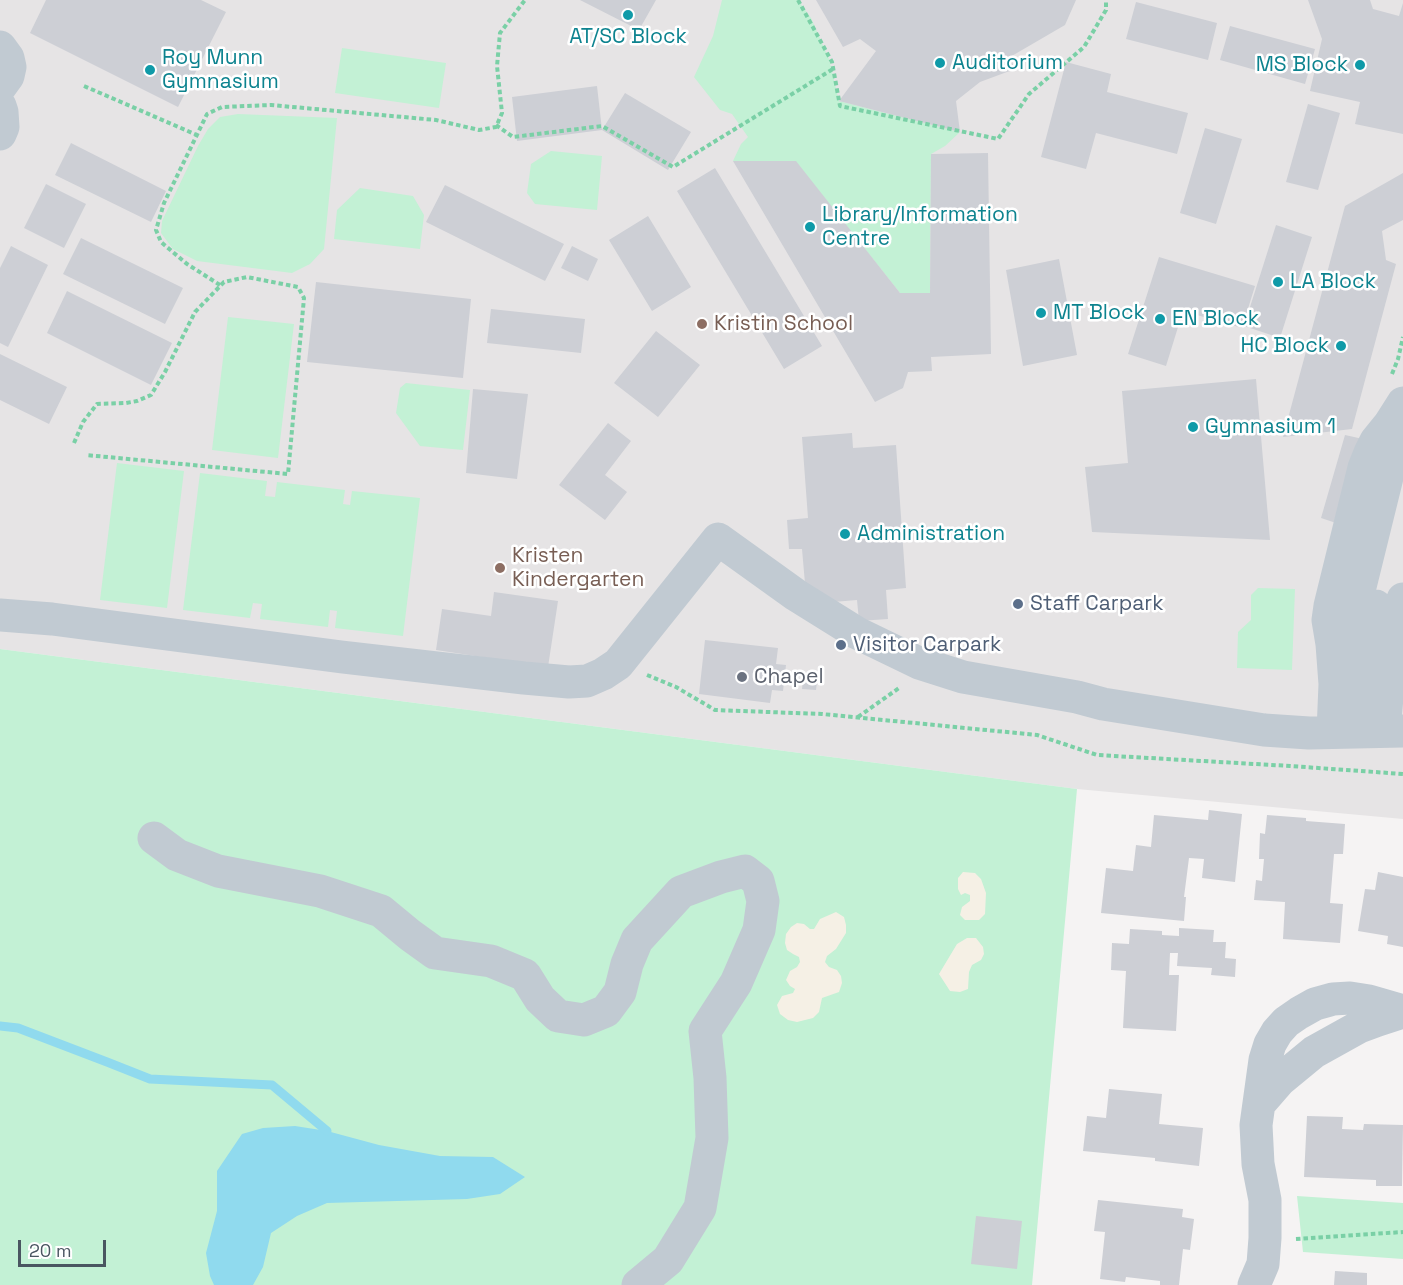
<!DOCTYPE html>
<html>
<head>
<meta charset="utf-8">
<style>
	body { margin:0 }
	#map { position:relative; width:1403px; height:1285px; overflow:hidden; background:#f5f3f3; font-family:"Space Grotesk",sans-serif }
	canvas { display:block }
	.scale { position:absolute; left:18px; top:1240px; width:88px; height:27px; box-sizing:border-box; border:3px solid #4a5661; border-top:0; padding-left:8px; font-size:18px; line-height:21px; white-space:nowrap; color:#4a5661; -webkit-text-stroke:4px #fff; paint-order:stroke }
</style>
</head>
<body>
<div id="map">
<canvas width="1403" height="1285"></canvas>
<div class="scale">20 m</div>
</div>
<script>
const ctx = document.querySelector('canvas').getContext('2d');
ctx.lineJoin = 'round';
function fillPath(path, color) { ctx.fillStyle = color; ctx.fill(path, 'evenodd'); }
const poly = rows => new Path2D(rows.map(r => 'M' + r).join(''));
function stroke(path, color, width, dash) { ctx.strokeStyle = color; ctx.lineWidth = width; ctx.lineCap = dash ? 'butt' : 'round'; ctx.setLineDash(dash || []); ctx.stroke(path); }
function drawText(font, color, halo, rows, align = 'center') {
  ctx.font = font + ' "Space Grotesk",sans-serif'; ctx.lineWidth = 5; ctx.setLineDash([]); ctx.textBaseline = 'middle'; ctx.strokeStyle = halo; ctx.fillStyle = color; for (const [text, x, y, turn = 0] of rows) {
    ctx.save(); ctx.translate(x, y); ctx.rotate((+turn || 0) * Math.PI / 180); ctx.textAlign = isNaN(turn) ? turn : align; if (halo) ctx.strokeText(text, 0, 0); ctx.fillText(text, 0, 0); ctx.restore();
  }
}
fillPath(poly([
	[0,0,1403,0,1403,819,1077,789,0,649]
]), '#e6e4e5');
fillPath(poly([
	[722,0,798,0,811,18,829,59,839,101,960,132,945,146,931,154,930,293,900,293,796,162,733,161,741,144,748,137,732,114,720,110,694,77,713,36],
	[342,48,446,63,439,108,335,93],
	[238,114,337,118,324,249,310,264,292,273,197,261,173,249,161,233,162,221,198,146,208,129,220,117],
	[551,151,602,156,597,210,535,204,527,193,531,164],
	[360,188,413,196,424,215,420,249,334,239,337,210],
	[228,317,294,324,278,458,212,450],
	[406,383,470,390,463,450,420,446,396,413,400,388],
	[117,463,184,471,167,608,100,600],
	[200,473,267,481,265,496,275,497,277,482,345,490,343,504,350,505,352,491,420,498,403,636,335,628,337,611,330,610,328,627,260,619,262,604,253,603,250,618,183,610],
	[1258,588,1295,589,1292,670,1237,668,1238,632,1251,620,1251,595],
	[0,649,1077,789,1032,1285,0,1285],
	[1297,1196,1403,1203,1403,1259,1303,1252]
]), '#c3f1d5');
fillPath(poly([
	[963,872,975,873,981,879,986,893,985,914,979,920,965,920,960,915,962,907,970,901,970,895,965,893,961,895,958,889,958,878],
	[836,912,844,917,846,925,846,933,836,949,827,956,825,962,829,967,837,970,841,976,842,983,839,992,822,998,819,1012,813,1018,797,1022,788,1020,780,1014,777,1005,782,996,793,993,795,989,790,986,786,980,790,971,797,967,800,962,799,957,793,954,787,950,785,943,786,934,791,927,797,923,804,924,810,929,814,929,820,919],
	[967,938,976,938,983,947,984,954,981,960,972,965,969,972,968,989,960,992,950,991,939,974,957,944]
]), '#f5f0e5');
fillPath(poly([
	[295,1126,327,1131,379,1145,440,1156,493,1157,525,1177,500,1194,467,1199,327,1203,297,1216,271,1233,263,1267,253,1285,214,1285,210,1276,206,1253,217,1211,217,1171,242,1134,263,1128]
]), '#90daee');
stroke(poly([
	[0,1026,18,1028,107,1062,150,1079,272,1085,327,1131]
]), '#90daee', 9);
fillPath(poly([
	[46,0,201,0,226,12,178,107,30,33],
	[580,0,656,0,639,30],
	[816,0,1076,0,1065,25,1010,57,1015,69,980,82,956,101,960,132,839,101,876,51,860,39,843,47],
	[1308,0,1370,0,1373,9,1399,16,1403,3,1403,134,1355,124,1360,102,1310,91,1322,39],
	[1136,2,1217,23,1208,60,1126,39],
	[1230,26,1315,49,1305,84,1220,60],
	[1066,62,1111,74,1107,92,1188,113,1177,154,1096,133,1086,169,1041,157],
	[597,86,602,130,625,93,691,132,668,170,602,130,517,141,512,97],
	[1308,104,1340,113,1318,190,1286,182],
	[1205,128,1242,139,1216,224,1180,213],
	[71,143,166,191,151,222,55,175],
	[988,153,991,354,931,357,932,371,908,372,903,388,875,402,733,161,796,161,900,293,930,293,931,154],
	[715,168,822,346,784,369,677,191],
	[1403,173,1403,220,1382,231,1386,260,1396,264,1352,429,1283,437,1345,206],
	[46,184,86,204,64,248,24,228],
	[445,185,564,244,545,281,426,222],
	[648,216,691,287,652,311,609,240],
	[1276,225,1312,237,1280,338,1244,326],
	[81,238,183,288,165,324,63,274],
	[11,246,48,265,8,347,0,343,0,268],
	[572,246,598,259,588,281,561,268],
	[1159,257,1255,286,1242,328,1183,311,1166,366,1128,354],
	[1059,259,1077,355,1023,366,1006,270],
	[316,282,471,299,463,378,307,362],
	[67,291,172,343,151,385,47,333],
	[491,309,585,319,581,353,487,343],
	[656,331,700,365,658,417,614,383],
	[0,354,67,387,49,424,0,400],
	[1256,379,1270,540,1092,532,1085,467,1128,463,1122,391],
	[473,389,528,394,517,479,466,473],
	[608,423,631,441,605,475,627,492,605,520,559,485],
	[852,433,853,448,896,445,906,588,886,590,888,619,859,621,857,600,821,603,806,595,802,549,789,549,787,520,808,518,802,437],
	[1345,435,1363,439,1339,524,1321,518],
	[494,592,558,601,548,667,436,650,442,609,491,616],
	[705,640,778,648,776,664,786,665,783,691,772,690,770,703,699,694],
	[804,672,818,673,816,690,802,689],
	[1209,810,1242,814,1235,882,1202,878,1204,859,1189,858,1184,897,1186,897,1184,921,1101,913,1106,868,1133,871,1136,845,1151,847,1154,815,1208,820],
	[1267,815,1306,818,1306,821,1345,824,1343,854,1334,854,1330,903,1343,904,1340,943,1283,939,1285,902,1254,900,1256,880,1262,881,1264,859,1259,859,1260,833,1265,834],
	[1378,872,1403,877,1403,947,1387,944,1388,936,1358,931,1365,889,1375,890],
	[1179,928,1214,930,1213,942,1226,942,1225,958,1236,959,1235,977,1211,975,1212,968,1177,966,1178,953,1170,953,1169,975,1179,975,1176,1031,1123,1028,1126,971,1111,970,1112,943,1129,944,1130,929,1162,931,1162,935,1179,936],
	[1109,1089,1162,1094,1159,1124,1203,1128,1199,1166,1155,1161,1155,1158,1083,1151,1087,1116,1106,1118],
	[1307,1116,1343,1117,1342,1129,1363,1130,1364,1124,1403,1125,1402,1186,1376,1186,1376,1180,1304,1177],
	[1098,1200,1183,1209,1182,1217,1194,1219,1190,1250,1183,1249,1179,1285,1160,1285,1160,1281,1126,1277,1125,1282,1100,1279,1105,1232,1094,1231],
	[976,1216,1022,1221,1017,1269,971,1264],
	[1335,1271,1367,1273,1367,1285,1334,1285]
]), '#cdcfd5');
stroke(poly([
	[798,0,832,62,840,106,998,139,1029,94,1084,47,1106,10,1106,0],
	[84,86,197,135],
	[496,125,513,137,602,126,673,167,833,69],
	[220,285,187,264,161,242,156,230,164,203,207,114,222,107,271,105,436,120,479,130,496,127,502,113,497,66,500,33,525,0],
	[1392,374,1398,359,1403,337],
	[74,443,83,422,97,404,126,403,137,401,151,395,165,372,195,312,224,282,247,277,298,287,304,298,288,474,86,455],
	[647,675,676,687,715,710,822,714,1037,735,1097,755,1290,766,1403,774],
	[858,717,899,688],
	[1296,1239,1403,1232]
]), '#7ad0a6', 4, [4.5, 3]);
stroke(poly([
	[0,47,8,58,10,67,8,76,0,87],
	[0,106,2,112,3,127,0,134],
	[0,615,52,619,342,657,524,678,569,682,587,681,603,674,618,664,718,539,796,595,857,633,919,663,963,677,1077,697,1103,704,1264,730,1309,733,1403,731],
	[1334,660,1352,619,1390,465,1394,433,1392,421],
	[1384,731,1391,652,1403,599],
	[1333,732,1335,684,1332,644,1328,620,1330,606,1364,468,1370,453,1376,441,1389,425,1403,403],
	[1358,732,1364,651,1376,606],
	[154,838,177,855,218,871,320,891,381,911,410,935,435,953,491,961,525,975,540,999,558,1016,584,1020,606,1011,620,992,627,964,637,940,681,892,721,877,745,871,758,881,763,901,759,930,736,983,705,1031,710,1078,712,1138,700,1208,668,1260,638,1285],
	[1260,1103,1280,1080,1314,1052,1359,1027,1378,1020,1403,1012],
	[1254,1285,1263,1264,1265,1238,1265,1200,1258,1164,1256,1125,1265,1060,1270,1044,1277,1032,1286,1022,1299,1013,1315,1004,1333,999,1350,998,1369,1001,1403,1011]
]), '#c1cad2', 33);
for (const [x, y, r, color] of [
	[628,15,6,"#0f9aa8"],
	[940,63,6,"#0f9aa8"],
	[1360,65,6,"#0f9aa8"],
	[150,70,6,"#0f9aa8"],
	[810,227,6,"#0f9aa8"],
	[1278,282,6,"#0f9aa8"],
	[1041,313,6,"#0f9aa8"],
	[1160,319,6,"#0f9aa8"],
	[702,324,6,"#8d6e63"],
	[1341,346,6,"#0f9aa8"],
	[1193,427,6,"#0f9aa8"],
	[845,534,6,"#0f9aa8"],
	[500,568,6,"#8d6e63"],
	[1018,604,6,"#5c6f8a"],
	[841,645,6,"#5c6f8a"],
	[742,677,6,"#6b7280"]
]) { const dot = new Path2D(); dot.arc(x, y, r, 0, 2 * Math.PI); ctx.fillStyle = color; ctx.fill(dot); stroke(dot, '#fff', 2); }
drawText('21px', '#0d838f', '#fff', [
	["AT/SC Block",628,37,"center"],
	["Roy Munn",162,58],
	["Gymnasium",162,82],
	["Auditorium",952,63],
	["MS Block",1348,65,"right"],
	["Library/Information",822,215],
	["Centre",822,239],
	["LA Block",1290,282],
	["MT Block",1053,313],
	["EN Block",1172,319],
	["HC Block",1329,346,"right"],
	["Gymnasium 1",1205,427],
	["Administration",857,534]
], 'left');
drawText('21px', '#785e54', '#fff', [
	["Kristin School",714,324],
	["Kristen",512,556],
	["Kindergarten",512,580]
], 'left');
drawText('21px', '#4e5e75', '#fff', [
	["Staff Carpark",1030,604],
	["Visitor Carpark",853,645]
], 'left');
drawText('21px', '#5b616d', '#fff', [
	["Chapel",754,677]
], 'left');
</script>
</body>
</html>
